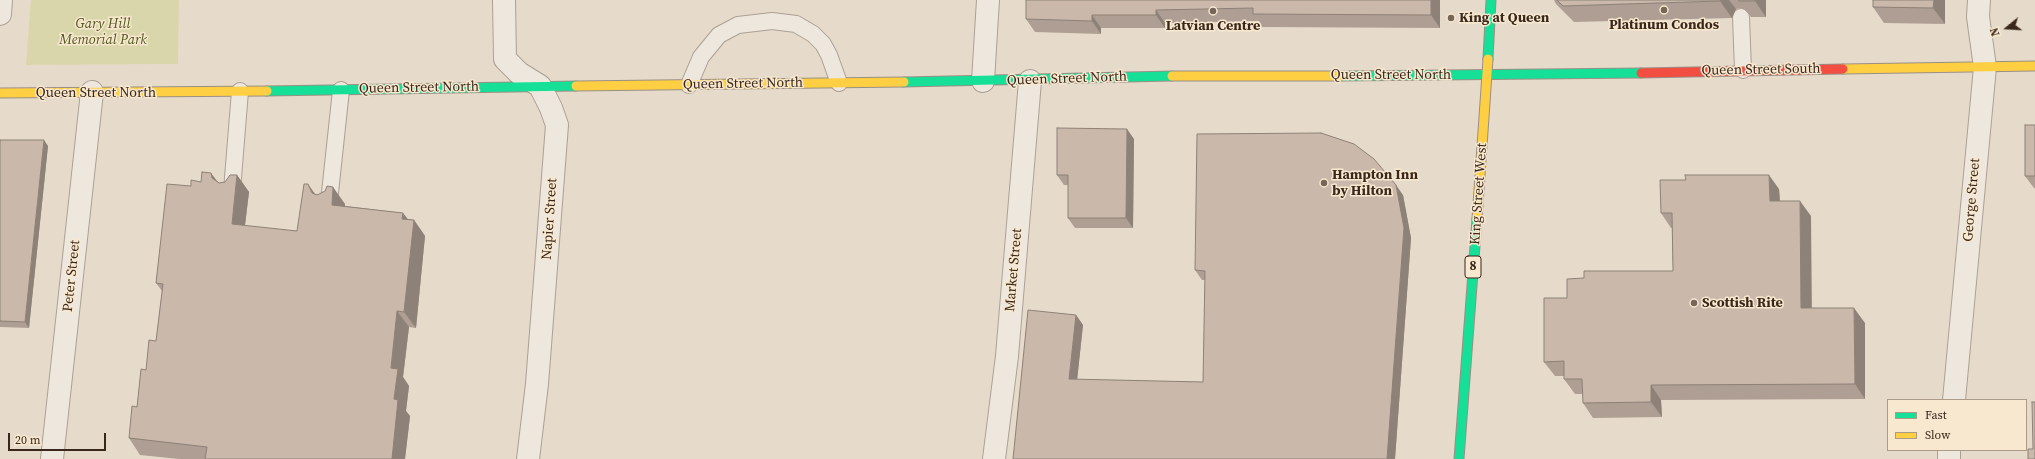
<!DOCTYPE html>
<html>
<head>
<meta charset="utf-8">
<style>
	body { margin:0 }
	#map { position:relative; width:2035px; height:459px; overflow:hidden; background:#e6dbcb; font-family:"Source Serif 4",serif }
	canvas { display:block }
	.legend { position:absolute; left:1887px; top:399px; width:140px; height:52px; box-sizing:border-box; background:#f8e8cf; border:1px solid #ac9b87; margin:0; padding:5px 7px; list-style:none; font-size:12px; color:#3a271b }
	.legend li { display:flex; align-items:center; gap:8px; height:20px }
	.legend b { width:20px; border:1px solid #ac9b87 }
	.north { position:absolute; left:1987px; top:8px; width:40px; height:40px; -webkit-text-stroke:3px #f8e8cf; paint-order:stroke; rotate:252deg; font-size:11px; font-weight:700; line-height:16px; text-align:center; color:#3a271b }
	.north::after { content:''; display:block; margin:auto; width:14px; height:18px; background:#3a271b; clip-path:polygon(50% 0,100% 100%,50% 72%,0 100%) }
	.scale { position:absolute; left:8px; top:433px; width:98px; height:18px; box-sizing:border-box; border:2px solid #3a271b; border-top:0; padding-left:5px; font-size:12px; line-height:14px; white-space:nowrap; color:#3a271b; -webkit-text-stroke:3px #f8e8cf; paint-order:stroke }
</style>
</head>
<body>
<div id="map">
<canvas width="2035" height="459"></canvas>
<ul class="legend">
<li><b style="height:5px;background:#16e098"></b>Fast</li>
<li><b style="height:5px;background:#ffcf43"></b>Slow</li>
</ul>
<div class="north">N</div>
<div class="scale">20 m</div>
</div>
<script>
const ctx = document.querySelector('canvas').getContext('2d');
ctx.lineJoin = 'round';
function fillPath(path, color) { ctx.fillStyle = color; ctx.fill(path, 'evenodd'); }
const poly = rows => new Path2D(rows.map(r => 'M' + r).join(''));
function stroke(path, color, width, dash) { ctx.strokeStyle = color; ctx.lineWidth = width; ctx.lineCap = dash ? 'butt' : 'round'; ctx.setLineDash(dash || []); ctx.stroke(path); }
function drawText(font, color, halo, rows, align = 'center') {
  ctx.font = font + ' "Source Serif 4",serif'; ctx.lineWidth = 3; ctx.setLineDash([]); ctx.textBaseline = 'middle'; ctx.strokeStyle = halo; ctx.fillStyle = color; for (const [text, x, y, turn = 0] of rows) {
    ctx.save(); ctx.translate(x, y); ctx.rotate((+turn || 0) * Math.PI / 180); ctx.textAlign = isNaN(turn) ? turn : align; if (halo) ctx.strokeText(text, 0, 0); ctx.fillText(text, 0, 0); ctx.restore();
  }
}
fillPath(poly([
	[31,0,179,0,178,64,26,65]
]), '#dad6ac');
const lane = poly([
	[1741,17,1743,70],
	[689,85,701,57,719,35,738,25,772,21,796,24,813,34,823,44,829,55,839,83],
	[232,190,240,91],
	[329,202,341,90]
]);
const street = poly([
	[504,0,505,59,519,73,540,86,551,108,557,125,537,384,528,459],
	[0,14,1,0],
	[983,81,988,0],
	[1954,400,1985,67,1978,17,1979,0],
	[52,459,92,92],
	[994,459,1007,356,1030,81],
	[1949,459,1949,450]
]);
const fast = poly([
	[1488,59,1491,0],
	[1341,76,1641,73],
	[904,82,1172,76],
	[267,91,576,86],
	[1459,459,1477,219]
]);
const slow = poly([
	[1843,69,2035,66],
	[1172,76,1341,76],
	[576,86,904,82],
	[0,93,267,91],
	[1477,219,1488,59]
]);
const jam = poly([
	[1641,73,1843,69]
]);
stroke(lane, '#aba094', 18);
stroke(street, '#aba094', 24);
stroke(fast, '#9b8f84', 11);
stroke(slow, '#9b8f84', 11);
stroke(jam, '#9b8f84', 11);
stroke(lane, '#eee7dd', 16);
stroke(street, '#eee7dd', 22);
stroke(fast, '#16e098', 9);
stroke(slow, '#ffcf43', 9);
stroke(jam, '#f24e42', 9);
fillPath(poly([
	[1026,0,1440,0,1440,28,1262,27,1259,21,1165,23,1165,28,1101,28,1101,34,1035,32,1026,19],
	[1554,0,1766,0,1766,17,1751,17,1745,10,1741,8,1736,9,1732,18,1574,22,1556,4],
	[1945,0,1945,24,1884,23,1873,7],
	[2035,125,2035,188,2034,188,2025,176],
	[1134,139,1133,228,1075,228,1068,218,1068,185,1064,185,1057,175],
	[0,140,48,146,29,328,0,327],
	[237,175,249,192,245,226,297,231,315,194,345,204,345,206,403,213,408,219,414,220,425,236,416,328,409,327,403,377,409,386,406,411,410,416,405,459,179,459,140,455,129,438,146,370,156,341,162,291,156,283,191,186,217,181,219,183,225,182],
	[1779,189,1780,201,1811,216,1811,308,1865,323,1865,399,1661,400,1662,417,1593,418,1583,403,1583,394,1575,394,1564,379,1564,376,1555,376,1544,362,1567,298,1673,271,1672,228,1671,228,1661,213],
	[1403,195,1411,238,1395,459,1013,459,1076,315,1083,325,1077,380,1203,382,1205,280,1202,280,1195,270]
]), '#ae9e93');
fillPath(poly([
	[1431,0,1440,0,1440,28,1431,15],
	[1721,0,1729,0,1736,9,1732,18,1720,1],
	[1755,0,1766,0,1766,17,1755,1],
	[1934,0,1945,0,1945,24,1933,8],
	[1156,10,1165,23,1165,28,1156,15],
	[1092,15,1101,28,1101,34,1092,21],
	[1127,129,1134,139,1133,228,1126,218],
	[44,140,48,146,29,328,25,322],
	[211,173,223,189,212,178],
	[237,175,249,192,243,241,232,224],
	[1769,175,1779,189,1781,216,1770,201],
	[308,184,320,201,312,193],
	[1396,185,1403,195,1411,238,1395,459,1387,459],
	[333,187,345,204,343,221,332,205],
	[1800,201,1811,216,1812,323,1801,308],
	[403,213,413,227,414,220,425,236,416,328,404,312,402,219],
	[1854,308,1865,323,1865,399,1855,384],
	[397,311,409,327,403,377,409,386,406,411,410,416,405,459,392,459,394,399,391,368],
	[1076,315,1083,325,1076,390,1069,379],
	[1651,385,1661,400,1662,417,1651,402]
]), '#8d8178');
const building = poly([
	[1026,0,1431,0,1431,15,1253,14,1253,8,1156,10,1156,15,1092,15,1092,21,1026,19,1026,0],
	[1557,0,1721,0,1720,1,1563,6,1557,0],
	[1739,0,1755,0,1755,1,1739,1,1739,0],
	[1873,0,1934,0,1933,8,1873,7,1873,0],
	[2025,125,2035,125,2035,176,2025,176,2025,125],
	[1057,128,1127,129,1126,218,1068,218,1068,175,1057,175,1057,128],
	[1321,133,1354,144,1374,159,1396,185,1404,228,1387,459,1013,459,1028,310,1076,315,1069,379,1203,382,1205,271,1195,270,1197,134,1321,133],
	[0,140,44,140,25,322,0,321,0,140],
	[202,172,211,173,212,178,219,183,225,182,230,175,237,175,232,224,297,231,304,184,308,184,312,193,317,195,325,191,327,186,333,187,332,205,403,213,402,219,414,220,404,312,397,311,391,368,398,369,394,399,398,400,392,459,205,459,207,447,129,438,132,406,137,407,141,369,146,370,149,340,156,341,163,284,156,283,167,184,191,186,191,180,201,182,202,172],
	[1685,175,1769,175,1770,201,1800,201,1801,308,1854,308,1855,384,1651,385,1651,402,1583,403,1582,379,1564,379,1564,361,1544,362,1544,298,1567,298,1567,279,1584,278,1584,271,1673,271,1672,213,1661,213,1660,180,1686,180,1685,175],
	[2032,402,2035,402,2035,459,2028,459,2028,449,2033,449,2032,402]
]);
fillPath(building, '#cab8ab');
stroke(building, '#8d8178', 1);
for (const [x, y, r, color] of [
	[1664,10,4,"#766659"],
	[1213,11,4,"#766659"],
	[1451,18,4,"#766659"],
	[1324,183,4,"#766659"],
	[1694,303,4,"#766659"]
]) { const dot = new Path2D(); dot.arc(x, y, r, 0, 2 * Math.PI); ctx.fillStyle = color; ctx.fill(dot); stroke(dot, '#f8e8cf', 1.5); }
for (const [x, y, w] of [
	[1473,267,16]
]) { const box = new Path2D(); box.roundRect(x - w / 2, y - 11, w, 22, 3); ctx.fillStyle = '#f8e8cf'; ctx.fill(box); stroke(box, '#3a271b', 1); }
drawText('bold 13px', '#3a271b', null, [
	["8",1473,267]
]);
drawText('bold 14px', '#3a271b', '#f8e8cf', [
	["King at Queen",1459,18],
	["Platinum Condos",1664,25,"center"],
	["Latvian Centre",1213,26,"center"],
	["Hampton Inn",1332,175],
	["by Hilton",1332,191],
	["Scottish Rite",1702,303]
], 'left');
drawText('italic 14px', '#515820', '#f8e8cf', [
	["Gary Hill",103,24],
	["Memorial Park",103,40]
]);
drawText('14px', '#3a271b', '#f8e8cf', [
	["Queen Street South",1761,70,-1],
	["Queen Street North",1391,75],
	["Queen Street North",1067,79,-2],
	["Queen Street North",743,84,-1],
	["Queen Street North",419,88,-1],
	["Queen Street North",96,93],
	["King Street West",1479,194,-86],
	["George Street",1972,200,-85],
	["Napier Street",550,219,-86],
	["Market Street",1014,270,-85],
	["Peter Street",72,276,-84]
]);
</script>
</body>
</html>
